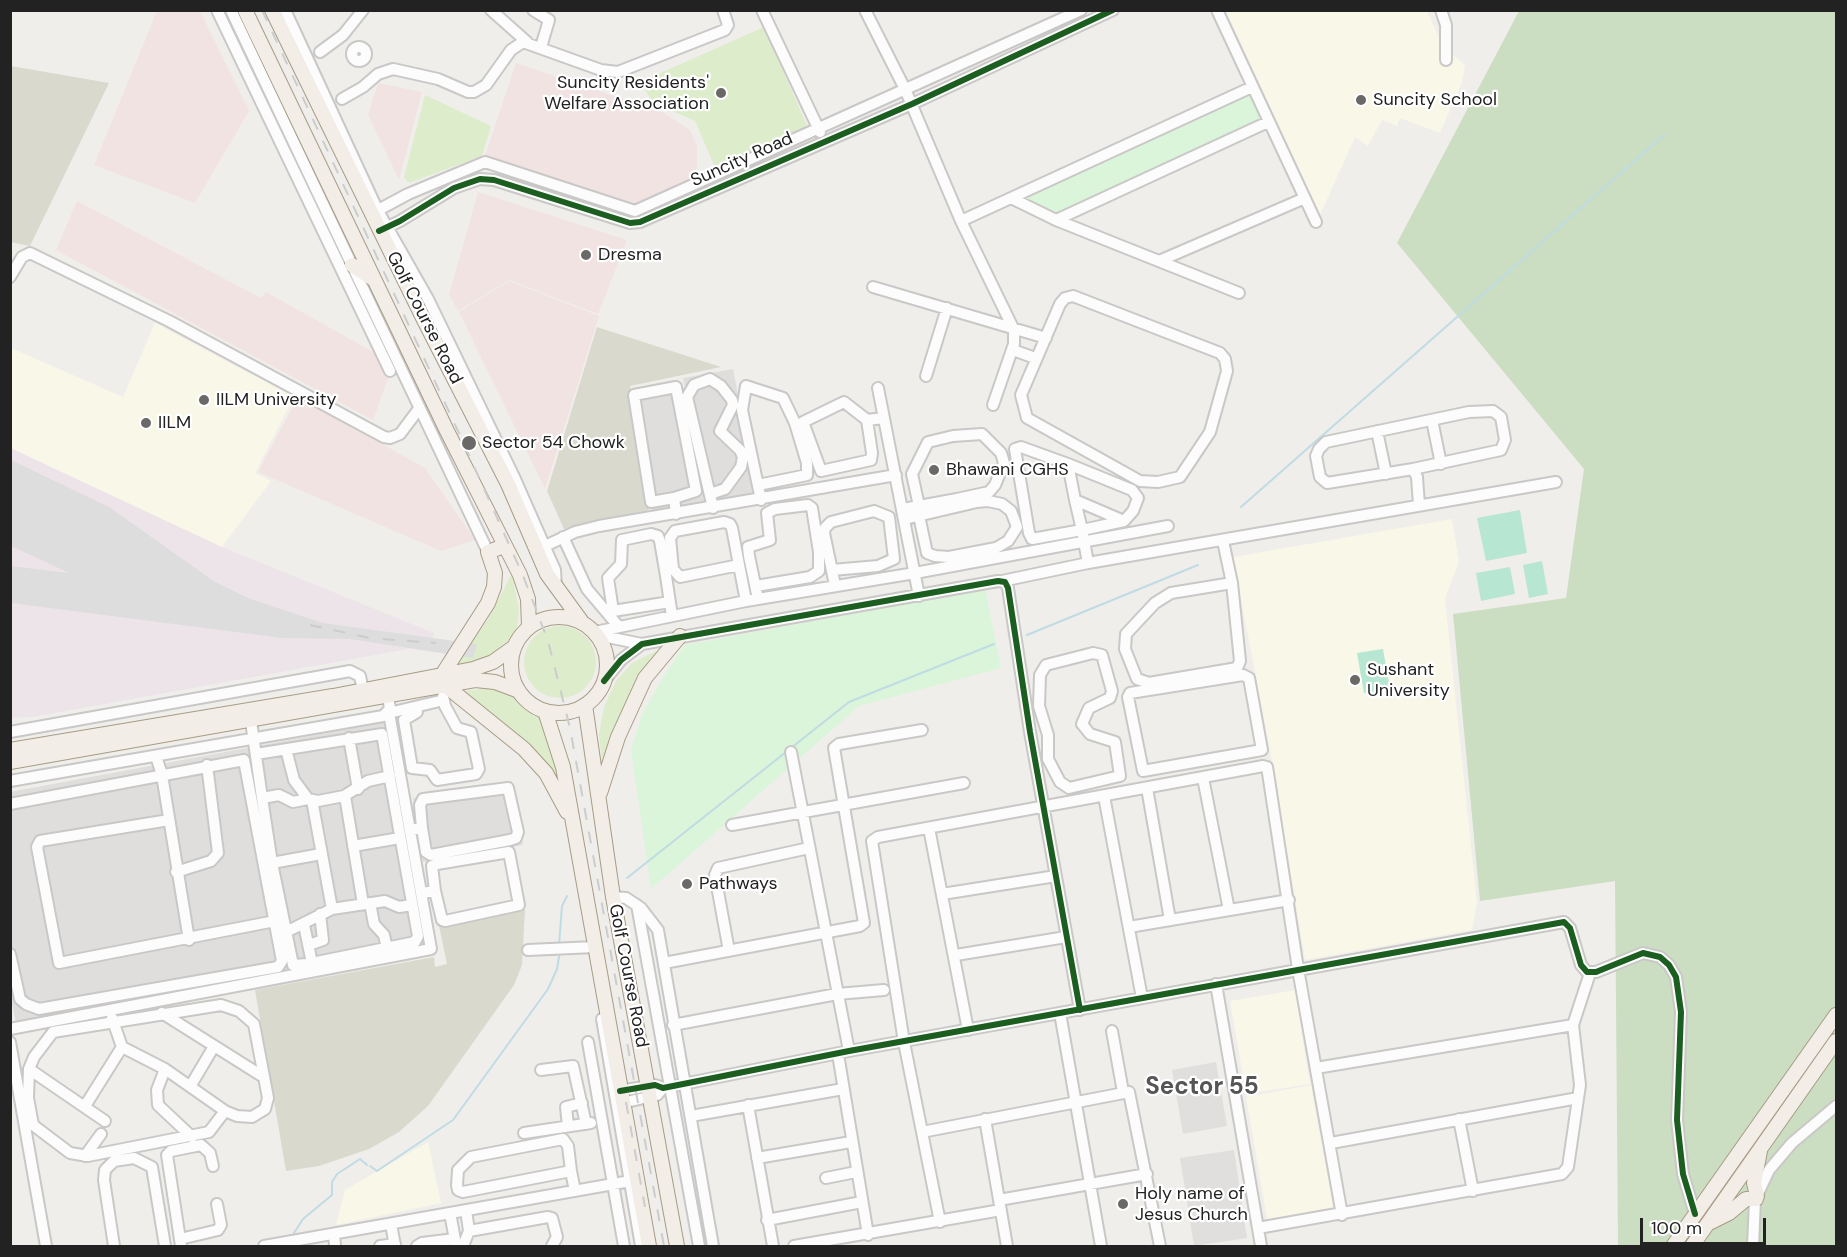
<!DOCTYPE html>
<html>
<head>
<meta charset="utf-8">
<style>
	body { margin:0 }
	#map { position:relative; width:1847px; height:1257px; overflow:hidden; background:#f0eeeb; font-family:"DM Sans",sans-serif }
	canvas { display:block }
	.frame { position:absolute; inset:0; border:12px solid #222; pointer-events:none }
	.scale { position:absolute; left:1640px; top:1218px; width:126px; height:27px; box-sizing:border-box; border:3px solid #222; border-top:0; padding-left:8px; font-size:18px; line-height:21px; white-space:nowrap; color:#222; -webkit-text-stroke:4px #fff; paint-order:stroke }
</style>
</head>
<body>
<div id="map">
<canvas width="1847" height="1257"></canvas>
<div class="frame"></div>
<div class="scale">100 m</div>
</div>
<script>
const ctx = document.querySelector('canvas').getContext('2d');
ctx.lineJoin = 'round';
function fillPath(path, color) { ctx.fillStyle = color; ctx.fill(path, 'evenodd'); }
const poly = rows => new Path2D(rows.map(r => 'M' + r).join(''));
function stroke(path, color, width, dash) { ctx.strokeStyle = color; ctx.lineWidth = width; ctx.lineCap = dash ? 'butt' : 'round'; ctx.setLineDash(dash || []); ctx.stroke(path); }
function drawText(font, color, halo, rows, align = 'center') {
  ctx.font = font + ' "DM Sans",sans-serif'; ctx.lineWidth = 4.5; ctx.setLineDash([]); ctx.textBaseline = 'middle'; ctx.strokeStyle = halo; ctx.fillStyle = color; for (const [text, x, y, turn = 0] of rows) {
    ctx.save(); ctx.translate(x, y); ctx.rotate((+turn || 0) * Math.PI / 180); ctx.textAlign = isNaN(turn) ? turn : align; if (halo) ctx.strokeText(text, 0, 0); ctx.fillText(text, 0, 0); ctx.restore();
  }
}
fillPath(poly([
	[733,369,758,494,707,504,683,378],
	[682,382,705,502,652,512,631,391],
	[386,722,426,948,16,1023,10,993,10,792],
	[512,781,523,845,423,862,413,798]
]), '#dfdedc');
fillPath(poly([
	[157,11,200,11,249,111,195,203,94,165],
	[516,63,664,113,690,130,697,146,697,167,688,184,649,203,631,205,485,156],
	[378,83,422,92,399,180,368,115],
	[478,192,627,240,598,314,509,280,458,311,449,295],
	[77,201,261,298,266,292,375,353,389,376,373,420,56,250],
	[509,281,599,316,545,489,459,312],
	[298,397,425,468,475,540,441,551,258,472]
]), '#f1e3e1');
fillPath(poly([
	[10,448,222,547,434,633,430,645,33,717,11,718]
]), '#ede4e9');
fillPath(poly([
	[1226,11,1427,11,1442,45,1465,65,1462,83,1440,133,1400,118,1397,126,1382,120,1368,146,1355,137,1320,215],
	[155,323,294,397,255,473,271,481,222,547,11,448,11,348,123,397],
	[1452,519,1459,561,1445,599,1477,903,1472,930,1305,960,1272,761,1233,557],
	[1295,990,1310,1084,1246,1094,1230,1001],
	[1311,1085,1334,1212,1268,1224,1246,1097],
	[428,1142,441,1203,336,1225,345,1190]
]), '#f8f7e8');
fillPath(poly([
	[11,66,109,83,30,246,11,242],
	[597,327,721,367,630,386,649,510,564,529,547,491],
	[525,909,522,965,514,985,428,1106,399,1132,369,1149,319,1166,286,1171,255,990,434,957,435,967,447,964,439,926]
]), '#d9d9cd');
fillPath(poly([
	[764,27,808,128,716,170,695,121,663,107,651,99,644,89,647,79],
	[425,95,491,126,482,156,409,183,404,177],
	[512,573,519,611,517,627,512,637,491,654,473,664,455,666,489,618],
	'524 662a36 36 0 1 1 72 0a36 36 0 1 1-72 0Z',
	[660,649,647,665,602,763,599,734,604,707,616,681,632,663],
	[500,687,514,695,544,721,562,784,515,733,463,691]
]), '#ddeccb');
fillPath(poly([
	[1519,11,1836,11,1836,1246,1618,1246,1615,881,1480,901,1453,614,1566,598,1584,469,1397,243]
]), '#cbdec1');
fillPath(poly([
	[1250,92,1264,121,1057,215,1021,198],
	[985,589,1001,668,859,706,651,889,631,750,642,715,663,677,685,645]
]), '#daf5da');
fillPath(poly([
	[1520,510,1527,553,1486,561,1477,518],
	[1542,561,1548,594,1529,598,1523,565],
	[1510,567,1515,594,1481,601,1476,573],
	[1383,649,1390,689,1364,693,1357,653]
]), '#b7e6d2');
fillPath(poly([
	[1216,1062,1227,1126,1183,1134,1172,1070],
	[1234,1150,1247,1238,1194,1246,1180,1158]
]), '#e0dfde');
fillPath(poly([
	[11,460,109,507,215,582,248,598,323,623,477,644,473,658,350,639,282,638,11,603,11,566,69,573,11,546]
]), '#dedddd');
stroke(poly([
	[1241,507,1664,135],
	[1027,635,1198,565],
	[791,748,849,702,994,644],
	[627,878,786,752],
	[559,945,562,906,567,896],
	[370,1166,377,1171,453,1120,548,989,557,969,560,951],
	[292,1236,303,1219,332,1195,332,1182,337,1174,360,1159,367,1165]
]), '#bfdbe3', 2);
const minor = poly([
	[217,10,390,371],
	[231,10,488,552],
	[285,10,378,211,428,299,515,479,555,570,556,587],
	[491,10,527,42],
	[533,10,549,20,541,47],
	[762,10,820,132],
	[865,10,905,89,961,221,1014,330,1014,344,993,405],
	[1217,10,1316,222],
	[1441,10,1446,25,1446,60],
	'352 54a7 7 0 1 1 14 0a7 7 0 1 1-14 0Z',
	[320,52,343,35,363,10],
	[342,99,363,87,378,74,393,69,438,79,468,92,474,92,486,85,511,50,523,42,601,70,618,72,725,30,728,25,723,10],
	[1011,198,1056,220,1239,293],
	[371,214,408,194,485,162,635,211,1081,10],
	[1056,220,1268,122],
	[961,221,1252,87],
	[379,231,400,221,454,188,480,179,494,180,630,223,640,222,912,104,1113,10],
	[1159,261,1305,198],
	[10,277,22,257,30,253,169,321,384,437,390,438,400,434,418,410],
	[873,287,1046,338],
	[1073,296,1220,353,1225,359,1227,371,1210,432,1180,477,1158,482,1140,481,1027,418,1021,395,1060,304,1065,298,1073,296],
	[1013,350,1035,358],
	[926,376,947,308],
	[878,388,919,596],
	[867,420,872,453,871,460,821,471,803,422,844,402,867,420,884,418],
	[1432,420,1441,464],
	[1377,431,1386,474],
	[1068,464,1132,490,1138,498,1133,511,1124,521,1082,530,1032,539,1029,533,1015,449,1021,447,1068,464,1075,500,1082,530,1088,563],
	[1413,469,1501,450,1505,440,1501,417,1493,411,1469,412,1326,442,1319,449,1316,456,1320,477,1327,483,1413,469,1417,477,1419,505],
	[758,485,807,475,807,463,795,423,783,398,746,386,742,410,761,500],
	[710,494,725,489,741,467,743,457,740,450,720,431,733,405,732,400,721,386,710,379,694,385,687,397,713,508],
	[674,498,696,491,676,387,634,395,651,502,674,498,676,514],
	[1075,500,1124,521],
	[903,509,957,499,989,492,995,485,1004,463,1001,453,982,434,953,436,928,442,912,474,919,506],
	[905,519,913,517,977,502,988,501,1002,504,1011,511,1017,527,1008,541,996,548,949,557,935,556,927,553,919,516],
	[563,537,587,589,619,627],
	[1223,541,1232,583,1240,661,1237,668,1149,683,1137,679,1125,649,1126,634,1155,603,1171,593,1232,583],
	[545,546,575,532,599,526,896,475],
	[739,565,680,577,673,569,670,538,675,531,724,522,730,524,732,528,739,565,746,601],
	[832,570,878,566,894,559,889,517,874,511,831,522,825,528,824,533,835,585],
	[1002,581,1088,563,1556,482],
	[756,586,810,577,819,571,819,552,812,508,808,505,775,509,767,513,770,540,748,547,749,556,758,599],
	[670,602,613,611,608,578,621,564,622,540,651,534,658,536,660,541,666,576,672,616],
	[595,632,746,601,915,573,1168,526],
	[597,635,642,644],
	[1093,653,1102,655,1112,691,1110,698,1089,708,1082,724,1090,734,1115,742,1120,776,1069,788,1060,782,1048,759,1048,735,1039,706,1040,675,1046,665,1093,653],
	[1243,675,1249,678,1262,750,1143,771,1128,697,1130,693,1243,675],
	[604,681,621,660,642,644,998,581,1005,582,1008,588,1030,732,1080,1010],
	[417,712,404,720,412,768,430,770,437,780,476,774,479,769,471,732,457,728,445,706,443,696],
	[251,721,262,798,272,863,293,965,307,964,415,942,418,936,382,734,256,754],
	[10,732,350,671,360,676,363,691],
	[349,738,358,789],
	[286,749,294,780,308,799],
	[791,752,849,1051],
	[156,756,162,775,189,940],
	[1203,778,1229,910],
	[10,781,383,716,390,709,388,696],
	[1147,788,1170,920],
	[345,796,363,904],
	[1104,796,1142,998],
	[262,798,279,795,293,802,308,799,318,801,344,796,368,781,390,776],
	[312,800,332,909],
	[10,804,244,760,282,961,278,967,39,1009,26,1004,20,999,10,954],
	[169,820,40,841,37,847,59,963,275,921],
	[732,825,964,783],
	[929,828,968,1030],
	[411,830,422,828,420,805,423,799,508,788,518,832,516,838,510,840,431,855,426,852,422,828],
	[353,846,400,838],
	[272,863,321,854],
	[176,872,211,861,218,853,207,765],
	[422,893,435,891,432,866,437,864,509,852,519,905,445,921,442,920,435,891],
	[942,894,1056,876],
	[613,897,626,898,641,908,658,930,713,1246],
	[370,903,374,924,384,935,387,949],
	[637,905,699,1246],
	[304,925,312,963],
	[1129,927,1289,900],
	[286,932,332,909,385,901,399,907,412,905],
	[309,945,323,940,320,914],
	[528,950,595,947],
	[729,951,715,875,718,868,809,848],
	[956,955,1066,937],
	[664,963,860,926,864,923,834,748,839,744,922,730],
	[1216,984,1261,1246],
	[221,1005,239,1011,254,1024,268,1098,265,1109,252,1117,237,1116,225,1111,209,1132,88,1156,70,1153,33,1125,28,1098,29,1069,34,1057,53,1032,221,1005],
	[162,1013,262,1076],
	[1060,1013,1101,1246],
	[112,1018,122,1047,165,1069,225,1111],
	[602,1019,641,1246],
	[673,1025,837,994,884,990],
	[10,1029,431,949,389,713,444,700],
	[1112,1031,1123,1092],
	[10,1042,46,1246],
	[588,1042,624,1246],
	[838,1054,868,1235],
	[1316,1068,1573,1025],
	[29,1069,105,1121],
	[165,1069,157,1090,158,1105,192,1137],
	[541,1070,573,1066,586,1124],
	[191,1085,213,1048],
	[620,1091,655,1085,663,1088,849,1051,1564,922,1570,928,1581,965,1587,972,1596,972,1643,953,1660,957,1669,965,1676,977,1681,1012,1677,1120,1683,1174,1695,1214],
	[622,1103,657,1095,663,1088],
	[748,1105,773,1246],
	[85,1106,122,1047],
	[691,1116,843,1089],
	[985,1119,1007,1246],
	[1459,1119,1473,1191],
	[568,1126,566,1107,582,1103],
	[922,1132,1129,1092,1160,1246],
	[524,1133,591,1123],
	[1331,1143,1578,1098],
	[85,1156,101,1134],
	[757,1158,851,1142],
	[571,1171,568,1146,563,1139,471,1157,458,1170,457,1185,458,1190,463,1192,571,1171,575,1191],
	[826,1178,856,1172],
	[999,1200,1147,1174],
	[450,1213,456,1245],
	[767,1220,862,1202],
	[940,1222,904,1042,872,841,878,837,1263,766,1267,767,1268,773,1298,969,1342,1215],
	[391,1224,395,1246],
	[1258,1228,1562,1174,1568,1167,1580,1085,1573,1025,1590,973],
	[469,1231,548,1217,552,1218,557,1237,552,1246],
	[334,1234,335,1246],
	[180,1239,218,1230,221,1225,217,1204],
	[114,1246,104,1180,105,1170,114,1161,134,1158,152,1167,165,1246],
	[181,1246,167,1155,171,1151,201,1145,210,1153,213,1166],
	[264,1246,636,1180],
	[380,1246,395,1244],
	[417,1246,422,1243,455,1239],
	[463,1246,469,1231,466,1210],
	[794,1246,1001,1210],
	[1753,1246,1755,1200,1769,1170,1792,1143,1836,1106]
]);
const major = poly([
	[245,10,447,431,520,575,528,599,529,627],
	[272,10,424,320,508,484,547,574,582,622],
	[352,265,373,279],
	'511 665a48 48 0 1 1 96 0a48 48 0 1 1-96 0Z',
	[442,675,488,603,494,587,495,573,488,552,504,546],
	[446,686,524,749,546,773,567,812],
	[585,705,613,897,677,1246],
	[545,711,563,767,649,1246],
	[10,750,333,696,473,669,493,662,514,647],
	[10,762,475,680,495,682,519,691],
	[600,793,618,737,645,678,680,636],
	[1757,1196,1754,1183,1760,1151],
	[1709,1223,1729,1213,1746,1199,1756,1199],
	[1673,1246,1836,1015],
	[1692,1246,1836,1041]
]);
stroke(minor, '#c9c8c7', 14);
stroke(major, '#a79c86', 16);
stroke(minor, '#fdfcfc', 10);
stroke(major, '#f3ede7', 14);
stroke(poly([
	[262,10,464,444,524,578,548,641,570,728,664,1246],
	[310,625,370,638],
	[383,639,436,643],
	[626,1102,645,1207]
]), '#ccc', 2, [12, 12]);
stroke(poly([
	[379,231,400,221,454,188,480,179,494,180,630,223,640,222,912,104,1113,10],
	[604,681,621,660,642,644,998,581,1005,582,1008,588,1030,732,1080,1010],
	[620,1091,655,1085,663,1088,849,1051,1564,922,1570,928,1581,965,1587,972,1596,972,1643,953,1660,957,1669,965,1676,977,1681,1012,1677,1120,1683,1174,1695,1214]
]), '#1b5e20', 6);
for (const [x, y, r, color] of [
	[721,93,6,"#6a6968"],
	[1361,100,6,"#6a6968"],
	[586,255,6,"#6a6968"],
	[204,400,6,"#6a6968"],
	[146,423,6,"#6a6968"],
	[469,443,8,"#6a6968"],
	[934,470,6,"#6a6968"],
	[1355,680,6,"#6a6968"],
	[687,884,6,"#6a6968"],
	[1123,1204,6,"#6a6968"]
]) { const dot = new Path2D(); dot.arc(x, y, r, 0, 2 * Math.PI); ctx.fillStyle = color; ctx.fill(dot); stroke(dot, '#fff', 2); }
drawText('18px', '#222', '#fff', [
	["Suncity Residents'",709,83,"right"],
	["Welfare Association",709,104,"right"],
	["Suncity School",1373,100],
	["Dresma",598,255],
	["IILM University",216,400],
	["IILM",158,423],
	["Sector 54 Chowk",482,443],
	["Bhawani CGHS",946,470],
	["Sushant",1367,670],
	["University",1367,691],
	["Pathways",699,884],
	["Holy name of",1135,1194],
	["Jesus Church",1135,1215]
], 'left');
drawText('18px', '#222', '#fff', [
	["Suncity Road",742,160,-24],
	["Golf Course Road",424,318,63],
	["Golf Course Road",628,976,79]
]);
drawText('bold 24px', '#555', '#fff', [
	["Sector 55",1202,1088]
]);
</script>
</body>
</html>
